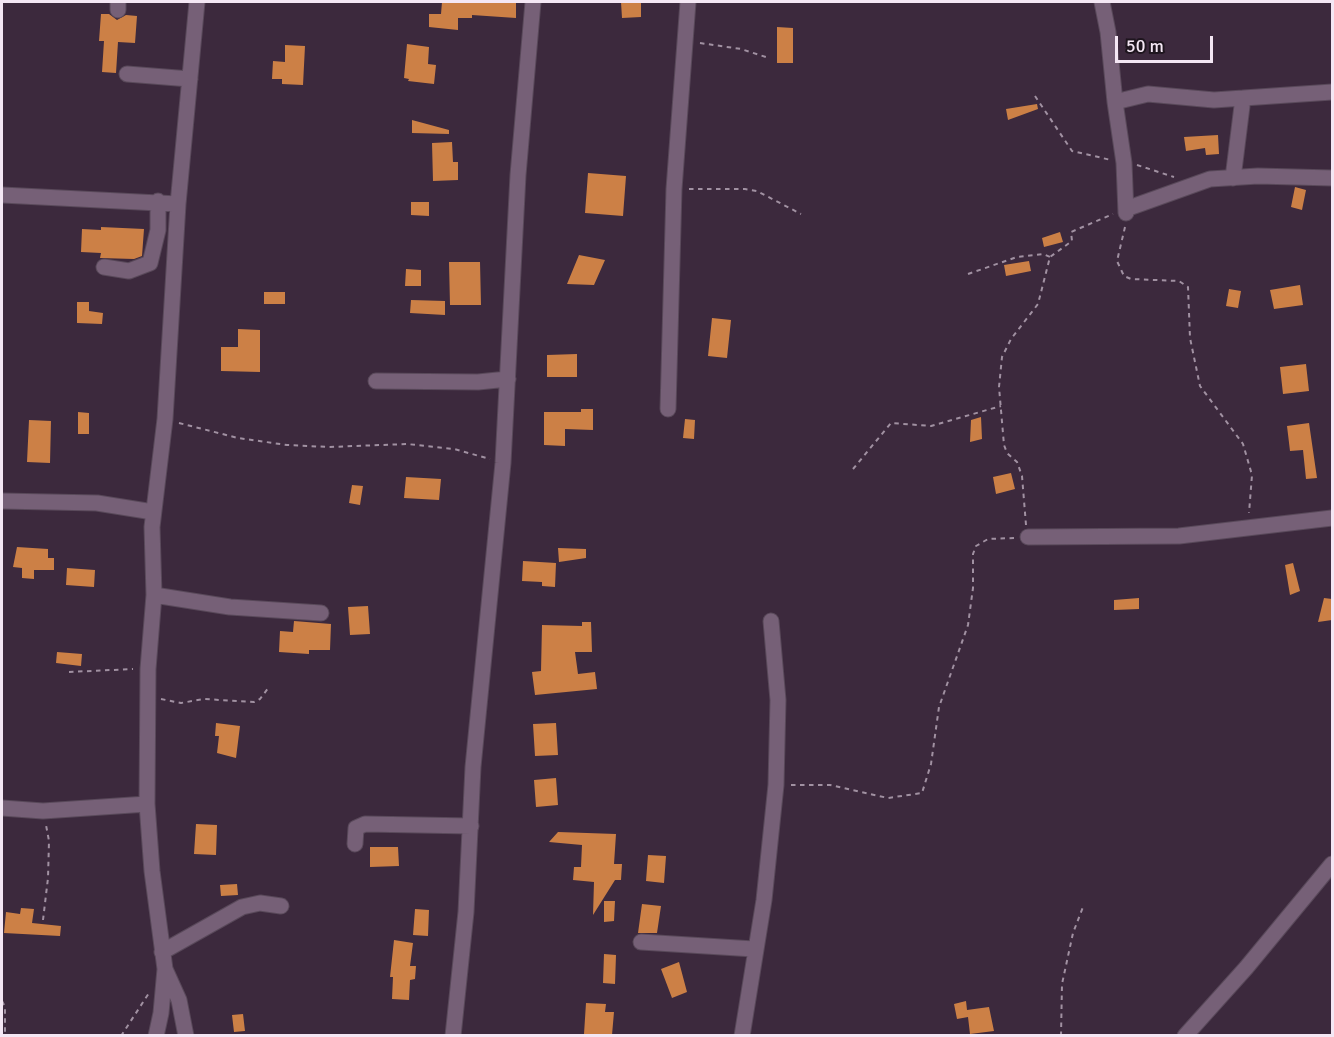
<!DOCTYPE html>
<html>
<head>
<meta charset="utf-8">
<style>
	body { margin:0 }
	#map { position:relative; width:1334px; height:1037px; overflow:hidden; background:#3c293d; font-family:Signika,sans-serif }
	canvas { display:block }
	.frame { position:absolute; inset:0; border:3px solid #f4e7f4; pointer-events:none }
	.scale { position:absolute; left:1115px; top:36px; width:98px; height:27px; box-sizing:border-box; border:3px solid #f4e7f4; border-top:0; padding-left:8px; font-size:18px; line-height:21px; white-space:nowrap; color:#f4e7f4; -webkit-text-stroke:4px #1e151e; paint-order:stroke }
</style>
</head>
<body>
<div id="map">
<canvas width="1334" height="1037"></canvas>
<div class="frame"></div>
<div class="scale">50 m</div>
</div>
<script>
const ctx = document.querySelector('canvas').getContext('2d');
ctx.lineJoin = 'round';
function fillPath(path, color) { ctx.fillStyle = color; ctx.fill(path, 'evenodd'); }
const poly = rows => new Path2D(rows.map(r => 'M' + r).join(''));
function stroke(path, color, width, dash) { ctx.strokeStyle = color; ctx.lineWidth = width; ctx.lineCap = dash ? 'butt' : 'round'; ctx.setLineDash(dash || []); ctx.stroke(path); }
fillPath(poly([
	[442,2,516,2,516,18,472,15,472,18,458,18,458,30,429,27,429,14,441,14],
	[621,2,641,2,641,17,622,18],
	[101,14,109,14,117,20,126,15,137,16,135,43,118,42,116,73,102,72,104,41,99,41],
	[777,27,793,28,793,63,777,63],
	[407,44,429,47,428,64,436,65,434,84,408,81,409,79,404,78],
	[285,45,305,46,303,85,282,84,282,79,272,79,273,61,285,62],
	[1037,104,1038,109,1008,120,1006,109],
	[412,120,449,130,449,134,412,133],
	[1218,135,1219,154,1206,155,1205,148,1186,151,1184,137],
	[452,142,453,162,458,162,458,180,433,181,432,143],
	[588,173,626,176,623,216,585,213],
	[1295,187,1306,190,1302,210,1291,207],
	[411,202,429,202,429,216,411,215],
	[101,227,144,229,142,256,134,259,100,258,101,253,81,252,82,229,101,230],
	[1060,232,1063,242,1044,247,1042,238],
	[579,255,605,260,594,285,567,284],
	[1029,261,1031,271,1006,276,1004,265],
	[449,262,480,262,481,305,450,305],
	[406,269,421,270,421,286,405,286],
	[1300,285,1303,305,1274,309,1270,290],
	[1229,289,1241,291,1238,308,1226,306],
	[264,292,285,292,285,304,264,304],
	[411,300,445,301,445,315,410,313],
	[77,302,89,302,89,311,103,313,102,324,77,323],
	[712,318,731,320,727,358,708,356],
	[238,329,260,330,260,372,221,371,221,347,238,347],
	[577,354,577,377,547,377,547,355],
	[1306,364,1309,391,1283,394,1280,367],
	[581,409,593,409,593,430,565,429,565,446,544,445,544,412,581,412],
	[78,412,89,413,89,434,78,434],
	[981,417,982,439,970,442,971,420],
	[685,419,695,420,694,439,683,438],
	[29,420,51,421,50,463,27,462],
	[1309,423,1317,478,1306,479,1303,450,1290,451,1287,426],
	[1011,473,1015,489,996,494,993,477],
	[406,477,441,479,439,500,404,498],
	[352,485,363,486,360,505,349,503],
	[17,547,48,549,48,558,54,558,54,570,34,570,34,579,22,578,22,568,13,567],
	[558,548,586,549,586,558,559,562],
	[523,561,556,563,555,587,542,586,542,582,522,581],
	[1293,563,1300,591,1290,595,1285,565],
	[67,568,95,570,94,587,66,585],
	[1139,598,1139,609,1114,610,1114,600],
	[1324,598,1332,599,1332,620,1318,622],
	[368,606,370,634,350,635,348,607],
	[294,621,331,624,330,650,309,650,309,654,279,652,280,631,293,632],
	[582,622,591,622,592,652,575,652,578,674,595,672,597,689,535,695,532,672,541,671,542,625,582,626],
	[57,652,82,654,81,666,56,663],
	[216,723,240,726,236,758,217,753,219,736,215,736],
	[556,723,558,755,535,756,533,724],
	[556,778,558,805,536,807,534,780],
	[196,824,217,825,216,855,194,854],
	[558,832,616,834,614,864,622,864,621,880,615,880,593,915,594,882,573,880,574,867,581,867,582,845,549,842],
	[370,847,398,847,399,866,370,867],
	[648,855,666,856,664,883,646,881],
	[237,884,238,895,221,896,220,885],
	[604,901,615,901,614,921,604,922],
	[642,904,661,906,657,933,638,933],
	[21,908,34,909,32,923,61,926,60,936,4,933,6,912,20,914],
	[415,909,429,910,428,936,413,935],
	[394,940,413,943,410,966,416,966,415,979,410,980,409,1000,392,999,393,977,390,977],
	[604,954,616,955,615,984,603,983],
	[679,962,687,992,672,998,661,969],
	[966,1001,967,1010,989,1007,994,1031,970,1034,968,1017,957,1019,954,1004],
	[586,1003,606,1004,605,1012,614,1012,612,1035,584,1034],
	[243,1014,245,1031,234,1032,232,1015]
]), '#cc8046');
const minor = poly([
	[1102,2,1108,32,1115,102],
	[118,10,118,2],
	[127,74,190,79],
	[1233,178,1243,98],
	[2,195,178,204],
	[1126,209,1210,179,1258,176,1332,178],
	[1126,213,1124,163,1115,102,1148,94,1214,100,1332,92],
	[104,267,129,271,150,263,158,230,158,201],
	[376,381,478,382,508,379],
	[668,409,674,189,688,2],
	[2,501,97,503,153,512],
	[1028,537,1179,536,1332,518],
	[154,595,230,607,321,613],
	[2,808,43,811,147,804],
	[355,844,356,828,365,824,471,826],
	[641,942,754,949],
	[162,952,242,907,260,903,281,906],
	[165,969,179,1000,186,1036],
	[156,1036,161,1013,165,969,152,871,147,804,148,669,154,595,152,527,165,419,178,204,197,2],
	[453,1036,466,912,473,767,503,463,518,175,533,2],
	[742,1036,764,900,776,785,778,700,771,621],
	[1185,1036,1246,968,1332,864]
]);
stroke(minor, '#59495a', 17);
stroke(poly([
	[700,43,741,49,769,58],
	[1035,96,1072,151,1111,160],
	[1137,165,1174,177],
	[689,189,745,189,757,191,801,214],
	[1125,227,1117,261,1124,276,1131,279,1179,281,1188,287,1190,338,1200,386,1243,444,1252,475,1249,513],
	[968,274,1017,257,1043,254,1050,257],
	[179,423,238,438,287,445,329,447,407,444,454,449,490,459],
	[853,469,891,423,931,426,1001,406],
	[1026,525,1022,476,1017,462,1007,453,1004,445,999,387,1002,357,1011,339,1038,304,1050,257,1072,241,1071,232,1113,214],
	[69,672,133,669],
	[161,699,181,703,204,699,254,702,260,699,269,687],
	[791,785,830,785,888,798,922,793,931,764,939,707,968,625,973,588,973,554,976,546,988,539,1014,538],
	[43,920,48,878,49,841,46,825],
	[2,1001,5,1007,5,1036],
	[121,1036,149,993],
	[1061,1036,1062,984,1073,933,1083,907]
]), '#a191a2', 2, [4.5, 4.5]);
stroke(minor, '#766077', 15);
</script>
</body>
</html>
